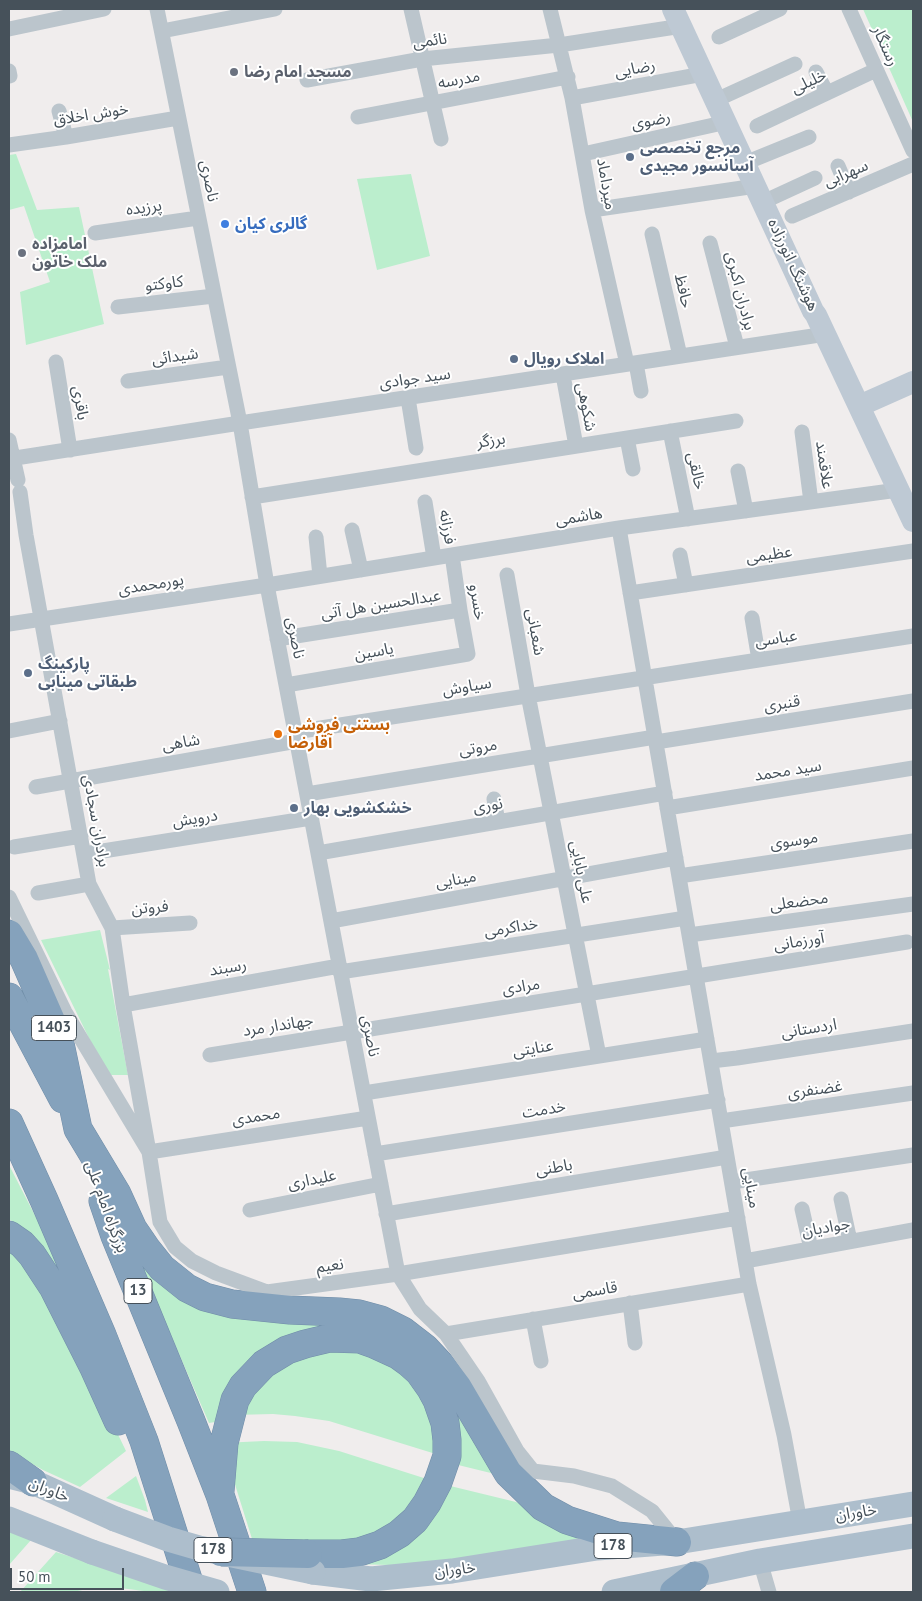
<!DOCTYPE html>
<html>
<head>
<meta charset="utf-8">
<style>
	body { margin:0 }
	#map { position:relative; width:922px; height:1601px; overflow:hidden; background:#f0eded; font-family:"PT Sans",sans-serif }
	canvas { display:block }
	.frame { position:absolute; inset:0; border:10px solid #46515a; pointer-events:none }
	.scale { position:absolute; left:10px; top:1568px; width:114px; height:22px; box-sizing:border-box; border:2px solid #46515a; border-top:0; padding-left:6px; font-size:15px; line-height:18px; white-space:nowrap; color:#46515a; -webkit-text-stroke:4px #fff; paint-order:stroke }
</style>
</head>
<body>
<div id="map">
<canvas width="922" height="1601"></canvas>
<div class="frame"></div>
<div class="scale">50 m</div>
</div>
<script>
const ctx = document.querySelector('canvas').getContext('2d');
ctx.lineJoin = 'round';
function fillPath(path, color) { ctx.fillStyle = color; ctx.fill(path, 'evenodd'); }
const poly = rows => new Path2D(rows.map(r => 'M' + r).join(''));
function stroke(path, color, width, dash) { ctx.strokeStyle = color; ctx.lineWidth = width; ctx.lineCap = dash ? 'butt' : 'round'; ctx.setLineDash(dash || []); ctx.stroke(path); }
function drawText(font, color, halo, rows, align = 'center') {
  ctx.font = font + ' "PT Sans","Noto Sans Arabic",sans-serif'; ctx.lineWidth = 4; ctx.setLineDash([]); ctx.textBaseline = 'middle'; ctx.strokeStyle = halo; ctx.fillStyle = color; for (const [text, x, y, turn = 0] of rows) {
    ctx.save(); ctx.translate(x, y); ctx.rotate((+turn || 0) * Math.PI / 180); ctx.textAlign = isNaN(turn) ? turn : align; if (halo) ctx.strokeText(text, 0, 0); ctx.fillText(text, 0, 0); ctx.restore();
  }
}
fillPath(poly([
	[863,9,913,9,913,122],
	[16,154,37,210,79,207,104,324,26,345,20,292,50,282,24,206,9,210,9,155],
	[411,174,430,256,377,270,357,179],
	[100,930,110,970,108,969,128,1075,107,1075,41,940],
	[9,1165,42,1229,92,1343,24,1230,9,1219],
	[9,1245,19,1252,93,1383,126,1451,80,1487,43,1470,9,1451],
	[136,1255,160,1274,337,1321,414,1346,503,1476,450,1463,416,1359,293,1342,221,1421,209,1423],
	[309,1347,380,1353,427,1395,439,1455,329,1421,295,1416,273,1414,234,1415,246,1391],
	[264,1441,297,1442,339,1451,430,1480,426,1491,378,1541,253,1542,222,1443],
	[136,1476,145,1500,148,1512,106,1498],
	[442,1484,516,1502,593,1537,441,1563,389,1565,353,1564],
	[9,1531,31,1540,9,1565],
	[56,1552,180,1592,152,1592,120,1588,104,1588,87,1589,73,1592,20,1592]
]), '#bbeecd');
const highway = poly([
	[9,934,24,959,59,1039,78,1129,117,1194,133,1229,146,1248,162,1268,187,1288,205,1297,232,1304,290,1310,339,1312,359,1314,381,1320,403,1331,425,1348,440,1364,458,1388,508,1473,543,1507,567,1520,617,1536,677,1542],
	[9,997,63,1099],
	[9,1123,44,1200,102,1335,144,1441,192,1592],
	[103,1201,115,1236,191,1421,220,1495,252,1592],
	[9,1235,22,1244,32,1255,53,1287,94,1368,118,1421],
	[9,1465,33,1482],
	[220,1491,224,1443,235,1400,243,1386,264,1364,287,1350,305,1344,330,1338,360,1339,374,1344,398,1355,409,1363,419,1372,431,1389,437,1400,445,1423,447,1440,447,1456,438,1482,427,1503,415,1520,399,1534,380,1545,359,1552,342,1554,308,1554],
	[674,1592,695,1576]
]);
stroke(highway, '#708da8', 29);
stroke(poly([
	[157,9,240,423,267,585,398,1274,420,1309,446,1334,478,1381,517,1451,533,1471,574,1476,612,1486,652,1511,677,1542],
	[411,9,441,139],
	[550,9,572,98,592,210,627,364],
	[849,9,913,151],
	[9,29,104,9],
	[162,31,275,9],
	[719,37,780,9],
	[9,71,10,76],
	[816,72,827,93],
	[307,80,422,59,559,45,682,26],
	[572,98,703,74],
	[716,100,795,64],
	[59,111,66,137],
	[358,117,568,77],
	[757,126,876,70],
	[9,145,66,137,178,118],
	[583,154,727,122],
	[745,163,809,137],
	[838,166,849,192],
	[763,202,815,178],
	[592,210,756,186],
	[792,216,913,164],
	[95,233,198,218],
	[652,234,680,356],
	[710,243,737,347],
	[118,307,214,296],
	[56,362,70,450],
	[636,363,641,391],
	[563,375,576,446],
	[128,381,228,367],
	[408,398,416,448],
	[670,431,688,519],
	[802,432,811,502],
	[627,438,633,469],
	[9,440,18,480],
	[9,459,240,423,826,334],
	[738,471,746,511],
	[20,492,26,535,89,884,112,928,123,1005,149,1152,368,1118],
	[252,497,736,421],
	[425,502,434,558],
	[619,528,749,1284,784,1435,800,1522],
	[352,530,361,570],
	[316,537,320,576],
	[680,555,686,585],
	[507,575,528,695,599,1056],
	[630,593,913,551],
	[752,618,759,660],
	[9,624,267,585,619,528,898,490],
	[277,639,460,610],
	[286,685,468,654,460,610,452,555],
	[9,731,60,721],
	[295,732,913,636],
	[656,742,913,701],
	[36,787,297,741],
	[307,794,655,737],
	[494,799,498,822],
	[667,808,913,768],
	[14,847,81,836],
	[318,853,665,793],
	[84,854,311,818],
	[679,876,913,841],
	[38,893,89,884],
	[9,897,65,1012,149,1152,160,1222,175,1247,192,1261,216,1273,267,1292,398,1274,738,1218],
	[331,921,676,858],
	[112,928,190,923],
	[689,935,913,904],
	[340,972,686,918],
	[123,1005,339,966],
	[210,1055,907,942],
	[711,1061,737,1058,913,1031],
	[364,1093,707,1039],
	[721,1121,913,1093],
	[375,1154,718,1100],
	[732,1182,913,1155],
	[841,1199,850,1241],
	[802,1209,811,1249],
	[250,1210,381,1184],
	[386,1214,727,1157],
	[745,1261,913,1230],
	[630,1303,635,1343],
	[533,1319,541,1361],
	[446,1334,749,1284],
	[760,1561,769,1592]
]), '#bbc5cc', 15);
stroke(poly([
	[673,9,813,311,816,315,913,521],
	[859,406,913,382]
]), '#bec9d4', 22);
stroke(poly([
	[13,1477,33,1482,115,1519],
	[9,1519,92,1552],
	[313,1572,371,1579,452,1571,597,1548,677,1542,913,1504],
	[614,1592,760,1561,913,1536]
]), '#adbecc', 25);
stroke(highway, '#85a2bc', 28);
const highwayBridge = poly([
	[221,1552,308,1554]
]);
stroke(highwayBridge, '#708da8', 29, []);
stroke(poly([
	[115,1519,168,1539,199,1548,313,1572],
	[92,1552,165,1577,217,1592]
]), '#adbecc', 25);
stroke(highwayBridge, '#85a2bc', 28);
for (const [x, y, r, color] of [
	[234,72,5,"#6b7280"],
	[630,157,5,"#5c6f8a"],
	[225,224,5,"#3f7fe0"],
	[22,253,5,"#6b7280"],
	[514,359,5,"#5c6f8a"],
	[28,673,5,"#5c6f8a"],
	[278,734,5,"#e8710a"],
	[294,808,5,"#5c6f8a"]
]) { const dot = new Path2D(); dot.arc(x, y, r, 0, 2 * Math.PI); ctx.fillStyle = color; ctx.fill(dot); stroke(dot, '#fff', 2); }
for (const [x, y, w] of [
	[54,1028,45],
	[138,1291,28],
	[613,1546,38],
	[213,1550,38]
]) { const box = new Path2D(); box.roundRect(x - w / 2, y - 12.5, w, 25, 4); ctx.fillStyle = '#fff'; ctx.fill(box); stroke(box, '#46515a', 1); }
drawText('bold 15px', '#46515a', null, [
	["1403",54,1028],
	["13",138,1291],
	["178",613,1546],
	["178",213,1550]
]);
drawText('16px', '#46515a', '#fff', [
	["نائمی",430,41,-7],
	["رستگار",885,46,66],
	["رضایی",635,69,-11],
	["مدرسه",459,80,-11],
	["خلیلی",809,82,-25],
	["خوش اخلاق",91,115,-9],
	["رضوی",651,121,-12],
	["سهرابی",846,174,-23],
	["ناصری",209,181,79],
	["میرداماد",606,184,80],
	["پرزیده",144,208,-8],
	["هوشنگ انورزاده",793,265,65],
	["کاوکتو",164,284,-7],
	["حافظ",683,291,77],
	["برادران اکبری",740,291,76],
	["شیدائی",175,357,-8],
	["سید جوادی",415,379,-8],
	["باقری",80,403,81],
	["شکوهی",586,407,79],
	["برزگر",491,441,-9],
	["علاقمند",824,465,82],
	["خالقی",696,471,78],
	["هاشمی",579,517,-9],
	["فرزانه",447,527,80],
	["عظیمی",769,555,-8],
	["پورمحمدی",151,585,-9],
	["خسرو",477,602,81],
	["عبدالحسین هل آتی",381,605,-9],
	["شعبانی",535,632,80],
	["ناصری",295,638,79],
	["عباسی",776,639,-9],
	["یاسین",374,652,-10],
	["سیاوش",467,687,-9],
	["قنبری",782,704,-9],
	["شاهی",181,743,-10],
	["مروتی",478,748,-9],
	["سید محمد",788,771,-9],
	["نوری",488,806,-10],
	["درویش",195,819,-9],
	["برادران سجادی",96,821,80],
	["موسوی",794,841,-8],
	["علی بابایی",581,872,79],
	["مینایی",456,880,-10],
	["محضعلی",799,902,-8],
	["فروتن",150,908,-4],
	["خداکرمی",511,928,-9],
	["آورزمانی",799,942,-9],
	["رسبند",228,968,-10],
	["مرادی",521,987,-9],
	["جهاندار مرد",278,1026,-9],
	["اردستانی",809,1029,-9],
	["ناصری",370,1036,79],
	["عنایتی",533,1049,-9],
	["غضنفری",815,1090,-8],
	["خدمت",544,1110,-9],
	["محمدی",256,1117,-9],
	["باطنی",554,1168,-9],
	["علیداری",312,1180,-11],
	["مینایی",751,1188,80],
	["بزرگراه امام علی",106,1207,70],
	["جوادیان",826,1228,-10],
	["نعیم",330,1266,-8],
	["قاسمی",595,1291,-9],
	["خاوران",49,1490,22],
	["خاوران",856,1513,-9],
	["خاوران",455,1570,-7]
]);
drawText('bold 16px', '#5b616d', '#fff', [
	["مسجد امام رضا",244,72],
	["امامزاده",32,244],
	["ملک خاتون",32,262]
], 'left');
drawText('bold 16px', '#4e5e75', '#fff', [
	["مرجع تخصصی",640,148],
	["آسانسور مجیدی",640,166],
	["املاک رویال",524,359],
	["پارکینگ",38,664],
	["طبقاتی مینابی",38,682],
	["خشکشویی بهار",304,808]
], 'left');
drawText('bold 16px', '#366cbe', '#fff', [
	["گالری کیان",235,224]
], 'left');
drawText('bold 16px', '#c56008', '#fff', [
	["بستنی فروشی",288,725],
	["آقارضا",288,743]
], 'left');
</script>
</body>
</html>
